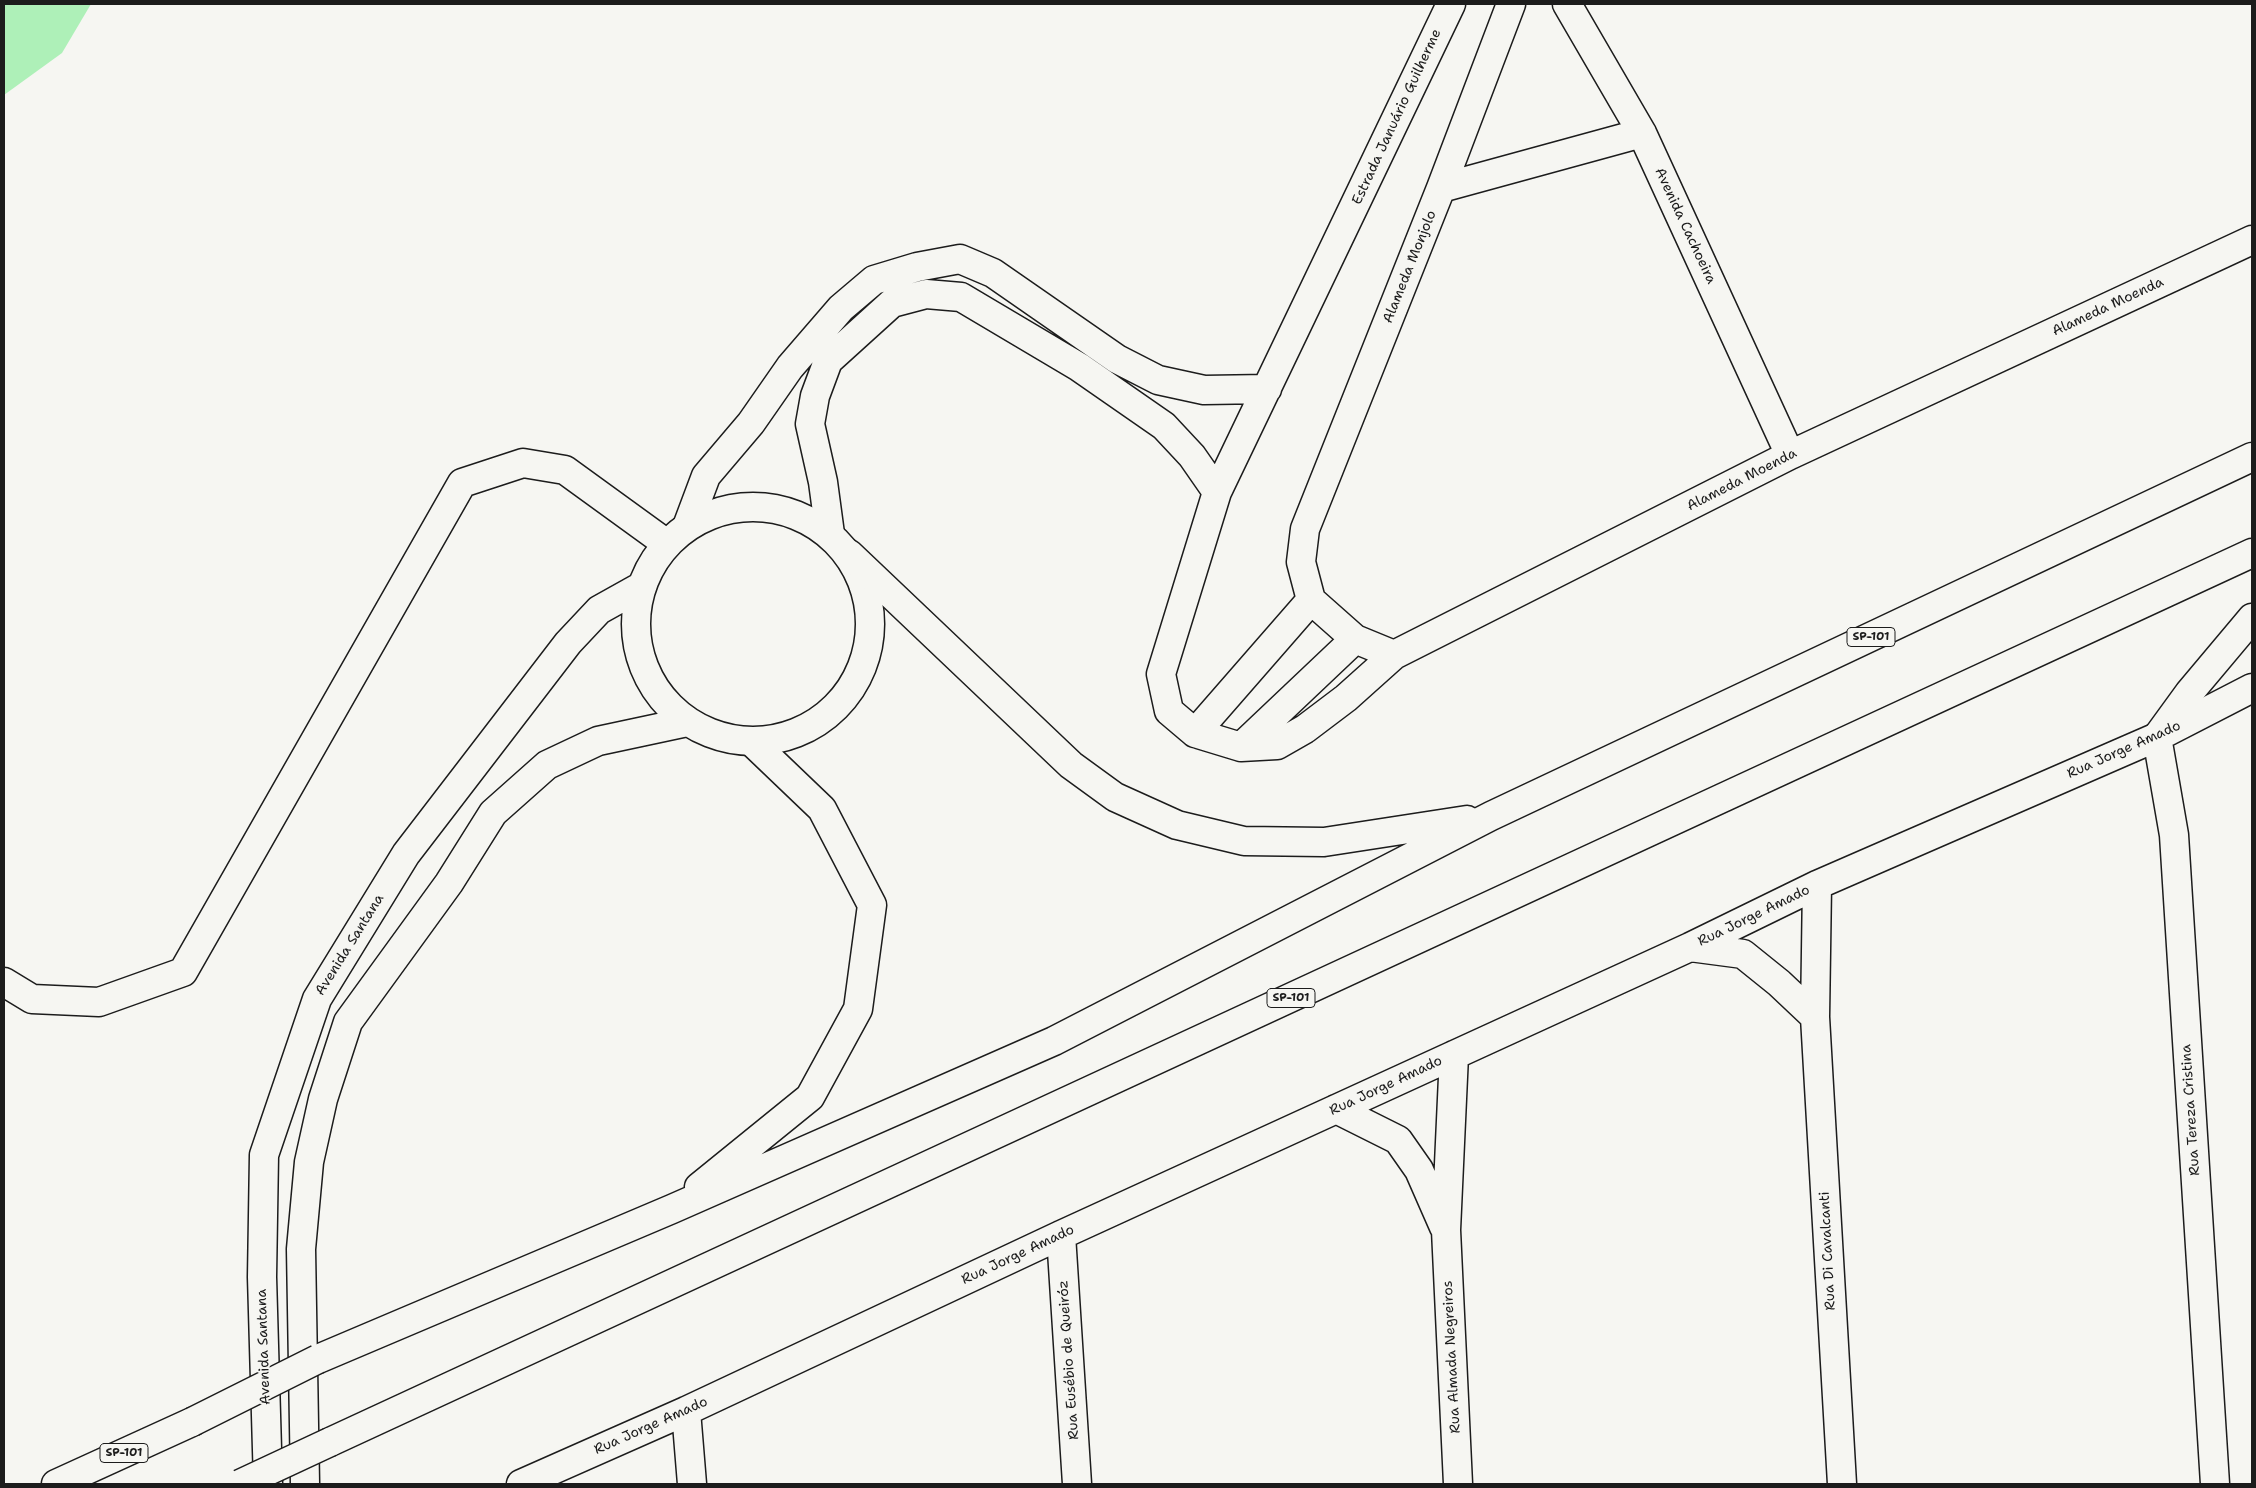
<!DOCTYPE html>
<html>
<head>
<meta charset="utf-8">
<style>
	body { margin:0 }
	#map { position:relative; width:2256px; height:1488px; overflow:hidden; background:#f6f6f2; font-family:"Shantell Sans",sans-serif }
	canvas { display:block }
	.frame { position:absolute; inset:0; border:5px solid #1c1c1c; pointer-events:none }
</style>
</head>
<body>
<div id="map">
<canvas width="2256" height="1488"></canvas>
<div class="frame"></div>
</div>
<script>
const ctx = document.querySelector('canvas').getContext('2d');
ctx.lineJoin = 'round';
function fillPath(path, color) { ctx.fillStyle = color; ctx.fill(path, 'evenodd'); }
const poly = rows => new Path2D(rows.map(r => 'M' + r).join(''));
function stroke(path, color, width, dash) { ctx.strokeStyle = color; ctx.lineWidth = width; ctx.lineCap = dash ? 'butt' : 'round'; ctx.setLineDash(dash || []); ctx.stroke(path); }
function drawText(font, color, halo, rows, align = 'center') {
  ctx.font = font + ' "Shantell Sans",sans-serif'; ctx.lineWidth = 4; ctx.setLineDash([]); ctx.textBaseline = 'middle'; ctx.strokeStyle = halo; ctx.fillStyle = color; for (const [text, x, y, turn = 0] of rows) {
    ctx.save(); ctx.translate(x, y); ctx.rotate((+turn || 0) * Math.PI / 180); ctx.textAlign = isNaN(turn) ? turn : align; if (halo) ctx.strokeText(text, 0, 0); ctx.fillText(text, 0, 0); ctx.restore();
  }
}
fillPath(poly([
	[4,4,91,4,62,53,4,95]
]), '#aef0b8');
const minor = poly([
	[1511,4,1441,188,1305,529,1301,562,1311,600,1355,639,1394,655,1790,455,2252,240],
	[1567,4,1642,133,1790,455],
	[1441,188,1642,133],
	[688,524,706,476,751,423,790,367,841,308,874,280,917,267,960,259,993,273,1117,359,1158,380,1204,390,1267,389],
	[830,534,823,482,810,424,815,396,828,361,892,303,926,294,961,297,1079,367,1164,426,1192,456,1217,492],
	[1355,639,1241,747,1195,733,1169,711,1161,674,1217,492,1451,4],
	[1195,733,1311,600],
	[2157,737,2174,835,2215,1484],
	[1241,747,1277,745,1305,729,1346,698,1394,655],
	[1817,885,1815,1017,1842,1484],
	[1690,947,1743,954,1779,983,1815,1017],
	[4,982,32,999,99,1002,183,972,462,483,523,463,565,470,667,544],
	[1454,1055,1446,1230,1458,1484],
	[1336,1109,1398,1140,1419,1170,1444,1227],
	[1061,1235,1077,1484],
	[686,1411,692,1484],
	[521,1484,686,1411,1061,1235,1690,947,1817,885,2157,737,2252,688]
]);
const major = poly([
	'636 624a117 117 0 1 1 234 0a117 117 0 1 1-234 0Z',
	[268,1484,262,1277,264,1155,317,999,406,854,568,643,599,610,642,586],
	[305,1484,301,1249,309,1162,323,1099,348,1022,449,883,493,813,547,765,598,741,687,722]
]);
const highway = poly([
	[849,554,1071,765,1115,797,1177,825,1244,841,1324,842,1467,820],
	[2157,737,2189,693,2252,618],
	[699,1187,810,1097,858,1009,872,905,822,809,752,742],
	[318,1359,672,1209,1054,1041,1491,816,2252,457],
	[330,1442,2252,553],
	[56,1484,192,1422]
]);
stroke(minor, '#1c1c1c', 31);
stroke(major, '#1c1c1c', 31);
stroke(highway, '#1c1c1c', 31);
stroke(minor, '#f6f6f2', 28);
stroke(major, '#f6f6f2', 28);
stroke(highway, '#f6f6f2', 28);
const highwayBridge = poly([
	[192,1422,318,1359],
	[240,1484,330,1442]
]);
stroke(highwayBridge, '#1c1c1c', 31, []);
stroke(highwayBridge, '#f6f6f2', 28);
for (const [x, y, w] of [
	[1871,637,48],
	[1291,998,48],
	[124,1453,48]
]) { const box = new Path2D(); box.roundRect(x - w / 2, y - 9.5, w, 19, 4); ctx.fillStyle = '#f6f6f2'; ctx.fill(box); stroke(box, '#1c1c1c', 1); }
drawText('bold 12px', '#1c1c1c', null, [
	["SP-101",1871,637],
	["SP-101",1291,998],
	["SP-101",124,1453]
]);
drawText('14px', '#1c1c1c', '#f6f6f2', [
	["Estrada Januário Guilherme",1397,117,-65],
	["Avenida Cachoeira",1685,226,65],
	["Alameda Monjolo",1410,267,-68],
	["Alameda Moenda",2108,307,-25],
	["Alameda Moenda",1742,480,-27],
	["Rua Jorge Amado",2124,750,-24],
	["Rua Jorge Amado",1754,916,-26],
	["Avenida Santana",350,945,-58],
	["Rua Jorge Amado",1386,1086,-25],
	["Rua Tereza Cristina",2191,1110,-94],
	["Rua Di Cavalcanti",1828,1251,-93],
	["Rua Jorge Amado",1018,1255,-25],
	["Avenida Santana",264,1347,-92],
	["Rua Almada Negreiros",1452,1357,-93],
	["Rua Eusébio de Queiróz",1069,1360,-94],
	["Rua Jorge Amado",651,1426,-24]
]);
</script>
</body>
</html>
